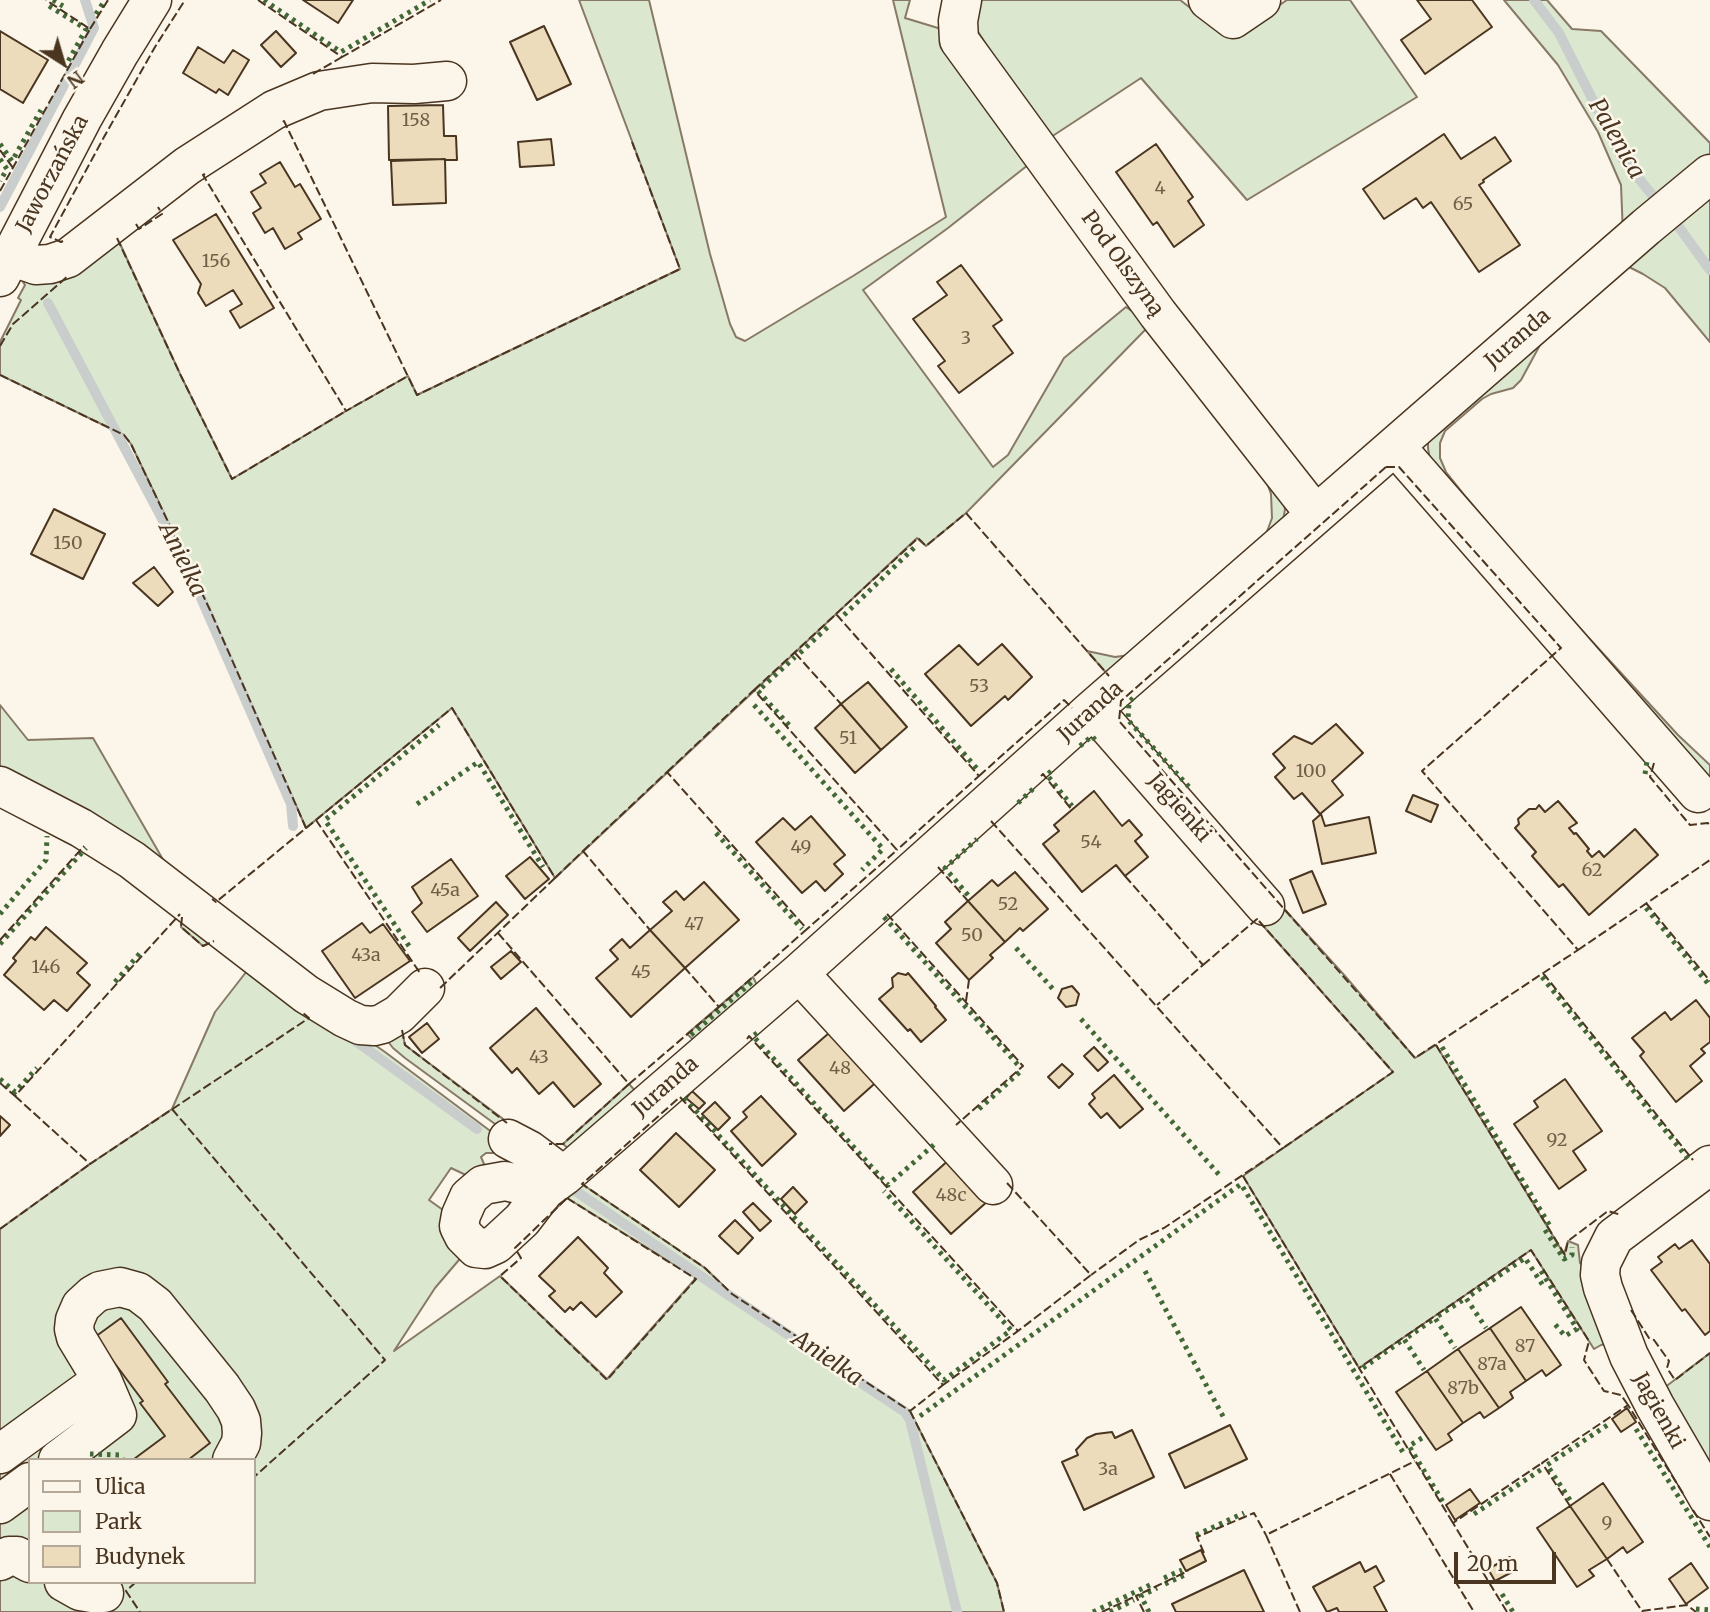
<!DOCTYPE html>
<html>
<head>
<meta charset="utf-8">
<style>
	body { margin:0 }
	#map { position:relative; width:1710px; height:1612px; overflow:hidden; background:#fbf6e9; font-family:Merriweather,serif }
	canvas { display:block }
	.legend { position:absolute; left:28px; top:1458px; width:228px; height:126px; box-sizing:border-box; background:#fbf6e9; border:2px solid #b4a999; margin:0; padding:9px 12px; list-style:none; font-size:21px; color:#4a3520 }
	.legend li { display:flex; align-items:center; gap:14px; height:35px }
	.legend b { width:35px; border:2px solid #b4a999 }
	.north { position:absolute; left:28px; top:28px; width:70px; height:70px; -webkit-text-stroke:5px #fbf6e9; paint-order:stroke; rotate:143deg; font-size:19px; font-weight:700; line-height:28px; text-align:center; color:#4a3520 }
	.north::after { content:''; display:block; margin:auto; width:24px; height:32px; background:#4a3520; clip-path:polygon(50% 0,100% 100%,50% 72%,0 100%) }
	.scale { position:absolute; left:1454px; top:1552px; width:102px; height:32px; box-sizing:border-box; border:4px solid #4a3520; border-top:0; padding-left:9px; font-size:21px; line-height:24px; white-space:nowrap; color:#4a3520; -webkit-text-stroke:5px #fbf6e9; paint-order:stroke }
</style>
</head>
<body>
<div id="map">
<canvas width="1710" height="1612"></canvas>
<ul class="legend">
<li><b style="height:9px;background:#fbf6e9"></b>Ulica</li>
<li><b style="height:19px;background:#dce7d0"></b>Park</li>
<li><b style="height:19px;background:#ecdcbc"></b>Budynek</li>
</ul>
<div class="north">N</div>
<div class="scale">20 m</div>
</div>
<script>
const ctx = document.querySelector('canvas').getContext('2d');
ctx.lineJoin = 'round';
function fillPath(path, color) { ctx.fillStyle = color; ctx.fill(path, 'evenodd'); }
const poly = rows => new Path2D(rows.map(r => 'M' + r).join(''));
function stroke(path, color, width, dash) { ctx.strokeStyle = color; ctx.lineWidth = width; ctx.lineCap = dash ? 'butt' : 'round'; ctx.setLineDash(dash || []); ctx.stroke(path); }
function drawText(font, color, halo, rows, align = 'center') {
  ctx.font = font + ' Merriweather,serif'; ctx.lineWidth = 5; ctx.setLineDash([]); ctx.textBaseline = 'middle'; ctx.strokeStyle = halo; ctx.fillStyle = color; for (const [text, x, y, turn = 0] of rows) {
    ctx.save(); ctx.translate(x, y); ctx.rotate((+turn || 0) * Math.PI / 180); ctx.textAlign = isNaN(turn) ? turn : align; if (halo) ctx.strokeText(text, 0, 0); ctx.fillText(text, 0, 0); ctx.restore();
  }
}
const green = poly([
	[579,0,649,0,710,254,730,324,736,337,745,341,853,276,946,217,893,0,910,0,905,18,938,28,1028,165,948,228,863,290,993,467,1008,455,1064,358,1126,307,1150,324,1282,493,1285,509,1282,528,1265,537,1272,518,1271,494,1264,475,1146,329,966,513,926,546,917,538,555,878,452,708,306,828,210,610,131,444,124,435,0,375,0,342,21,300,18,298,25,285,23,282,48,277,116,235,181,376,232,479,346,411,408,376,417,395,680,269,579,0],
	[973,0,1180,0,1214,26,1240,32,1287,0,1350,0,1417,97,1247,200,1141,78,1048,139,969,18,973,0],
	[1504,0,1547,0,1572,29,1601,31,1710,143,1710,163,1623,235,1621,185,1598,132,1558,65,1504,0],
	[1710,185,1710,342,1665,288,1643,274,1629,267,1540,345,1521,380,1513,388,1491,394,1482,399,1445,431,1440,443,1440,458,1446,472,1466,497,1519,560,1588,637,1678,735,1710,765,1710,784,1430,460,1428,448,1428,438,1710,185],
	[1087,651,1115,657,1144,653,1109,676,1087,651],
	[0,705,28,740,93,738,169,870,0,777,0,705],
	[1277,901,1345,976,1415,1058,1436,1045,1564,1254,1568,1241,1578,1245,1580,1263,1591,1277,1609,1343,1601,1345,1594,1349,1531,1250,1359,1368,1243,1176,1393,1072,1257,919,1277,901],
	[183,911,385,1052,505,1142,507,1153,486,1153,481,1157,484,1164,480,1172,468,1176,451,1168,429,1200,443,1210,464,1254,435,1288,394,1351,500,1276,607,1379,696,1278,567,1198,515,1248,513,1241,582,1184,705,1268,732,1294,910,1411,997,1583,1004,1612,0,1612,0,1229,90,1164,172,1109,215,1012,250,967,217,940,203,946,181,927,183,911],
	[30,1460,254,1460,254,1582,30,1582,30,1460],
	[753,977,758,987,698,1044,687,1034,753,977],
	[402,1031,405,1045,515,1128,510,1135,405,1058,393,1048,386,1039,402,1031],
	[629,1084,639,1095,569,1149,563,1144,629,1084],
	[1710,1353,1710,1475,1664,1388,1710,1353]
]);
fillPath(green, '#dce7d0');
stroke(green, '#887966', 2);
stroke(poly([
	[1534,0,1559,33,1622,158,1681,230,1710,270],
	[0,207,94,28,85,0],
	[48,303,187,566,291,804,293,826],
	[350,1037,477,1129],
	[577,1192,730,1296,905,1412,910,1420,957,1612]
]), '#c9cecd', 10);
const building = poly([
	[303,0,353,0,338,23,303,0],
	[1417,0,1472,0,1492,27,1425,74,1401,40,1431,19,1417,0],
	[544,26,571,84,537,100,510,42,544,26],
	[0,31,48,60,23,103,0,89,0,31],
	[276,31,296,53,281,67,261,45,276,31],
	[198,47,224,63,233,50,249,60,228,95,219,89,216,93,183,73,198,47],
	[443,105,444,136,456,136,457,160,445,160,445,159,389,160,388,106,443,105],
	[1444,134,1461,159,1495,137,1511,161,1483,180,1484,182,1479,185,1520,245,1479,272,1431,202,1423,208,1416,198,1384,219,1363,189,1444,134],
	[551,139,554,165,520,167,518,142,551,139],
	[1156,144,1193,197,1188,201,1204,225,1174,247,1157,222,1153,225,1116,172,1156,144],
	[445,159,446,203,393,205,391,161,445,159],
	[280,162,295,187,300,184,321,219,298,233,302,239,285,249,273,228,265,233,253,213,261,208,251,192,266,183,260,174,280,162],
	[216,214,274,308,240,328,230,311,242,304,233,290,206,306,198,293,201,284,173,240,216,214],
	[961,265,1002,320,993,326,1013,353,959,393,938,366,945,361,913,319,947,295,937,282,961,265],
	[54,509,105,534,83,579,31,554,54,509],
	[154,567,173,592,158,606,133,583,154,567],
	[1002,644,1032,677,1008,700,1005,696,971,726,925,674,959,645,978,665,1002,644],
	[868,682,907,727,881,750,841,704,868,682],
	[841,704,881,750,855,773,815,728,841,704],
	[1336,724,1363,753,1332,781,1343,795,1320,814,1302,793,1294,799,1275,777,1285,768,1273,754,1294,736,1312,744,1336,724],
	[1094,791,1122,826,1129,820,1142,835,1135,841,1148,857,1125,876,1116,865,1082,892,1043,844,1059,831,1054,825,1094,791],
	[1413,795,1438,805,1431,822,1406,811,1413,795],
	[1558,801,1577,823,1569,828,1574,834,1576,833,1589,849,1587,851,1592,857,1599,851,1604,857,1635,829,1658,855,1589,915,1563,884,1559,887,1532,856,1536,852,1515,828,1519,824,1518,819,1529,809,1536,809,1539,805,1545,812,1558,801],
	[1321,814,1325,826,1369,817,1376,853,1322,864,1313,821,1321,814],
	[811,816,845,855,834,864,843,874,825,891,816,881,802,893,756,842,783,818,795,830,811,816],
	[530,857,549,879,525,899,506,876,530,857],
	[451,859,478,896,427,932,412,912,422,903,412,887,451,859],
	[1312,871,1326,904,1303,913,1290,880,1312,871],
	[1015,872,1048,909,1023,931,1020,928,1005,942,968,901,992,880,998,886,1015,872],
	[704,882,739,920,685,968,650,930,672,911,663,902,676,891,684,900,704,882],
	[968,901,1005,942,990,955,993,958,969,980,936,943,951,929,945,922,968,901],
	[496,902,508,915,470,951,458,938,496,902],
	[362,923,370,933,383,924,410,961,355,998,322,951,362,923],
	[46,927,87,963,77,973,90,985,67,1011,54,1000,44,1010,4,975,16,961,13,958,31,937,35,940,46,927],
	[650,930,685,968,631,1017,596,978,618,959,610,950,622,939,630,948,650,930],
	[511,951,521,962,501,979,491,967,511,951],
	[898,973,906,975,908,973,936,1006,935,1007,946,1020,921,1042,910,1029,908,1031,879,999,893,987,892,978,898,973],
	[1072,986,1079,994,1076,1005,1066,1007,1058,998,1062,989,1072,986],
	[1696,1000,1710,1018,1710,1042,1701,1049,1705,1053,1690,1066,1702,1081,1676,1102,1640,1056,1644,1052,1632,1038,1665,1012,1671,1020,1696,1000],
	[536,1008,601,1084,574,1107,553,1082,539,1094,517,1068,512,1073,490,1048,536,1008],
	[427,1023,439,1039,422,1053,409,1037,427,1023],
	[837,1026,882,1077,844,1111,798,1060,837,1026],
	[1094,1047,1108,1062,1098,1071,1084,1056,1094,1047],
	[1062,1064,1073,1074,1059,1088,1048,1077,1062,1064],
	[1114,1075,1143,1109,1120,1128,1107,1113,1101,1118,1089,1104,1095,1098,1092,1094,1114,1075],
	[1565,1079,1602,1131,1573,1151,1586,1170,1559,1189,1514,1124,1538,1107,1534,1101,1565,1079],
	[692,1091,705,1103,699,1109,686,1098,692,1091],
	[761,1096,796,1134,762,1166,731,1131,747,1117,743,1112,761,1096],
	[715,1102,730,1118,718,1130,702,1114,715,1102],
	[0,1116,10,1125,0,1136,0,1116],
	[676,1133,715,1170,679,1207,640,1170,676,1133],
	[951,1158,989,1200,951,1234,913,1192,951,1158],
	[793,1187,807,1202,795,1214,781,1199,793,1187],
	[753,1203,771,1221,760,1231,743,1212,753,1203],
	[735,1220,753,1238,738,1254,719,1236,735,1220],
	[578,1237,608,1268,604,1273,622,1292,596,1317,581,1302,573,1310,570,1307,565,1312,549,1296,555,1291,539,1276,578,1237],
	[1692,1240,1710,1264,1710,1331,1705,1335,1685,1309,1682,1311,1651,1270,1662,1262,1658,1257,1675,1244,1679,1249,1692,1240],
	[1521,1307,1561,1365,1546,1376,1542,1370,1526,1381,1490,1328,1521,1307],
	[121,1318,168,1382,165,1384,210,1443,188,1460,134,1459,165,1436,140,1403,143,1401,95,1337,121,1318],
	[1490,1328,1526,1381,1510,1392,1513,1398,1499,1408,1458,1349,1490,1328],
	[1458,1349,1499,1408,1484,1418,1480,1412,1463,1423,1427,1371,1458,1349],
	[1427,1371,1463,1423,1448,1434,1452,1440,1436,1450,1396,1392,1427,1371],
	[1627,1408,1636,1422,1621,1432,1612,1419,1627,1408],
	[1230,1425,1247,1459,1185,1488,1169,1454,1230,1425],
	[1132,1430,1154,1477,1084,1510,1062,1462,1078,1455,1076,1450,1087,1438,1096,1434,1112,1432,1115,1438,1132,1430],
	[1603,1483,1643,1542,1627,1553,1623,1547,1607,1559,1570,1506,1603,1483],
	[1470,1489,1480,1503,1455,1520,1446,1505,1470,1489],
	[1570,1506,1607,1559,1589,1570,1594,1576,1577,1587,1537,1528,1570,1506],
	[1201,1550,1206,1561,1186,1571,1180,1560,1201,1550],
	[1510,1557,1516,1570,1495,1581,1488,1569,1510,1557],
	[1360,1562,1365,1572,1376,1566,1384,1581,1374,1587,1387,1612,1339,1612,1337,1608,1327,1612,1313,1587,1360,1562],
	[1691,1563,1708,1588,1686,1604,1669,1579,1691,1563],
	[1244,1570,1264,1612,1176,1612,1172,1604,1244,1570]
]);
fillPath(building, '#ecdcbc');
stroke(building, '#4a3520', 2);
const minor = poly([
	[962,0,958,21,959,40,1158,314,1315,514],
	[1208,0,1233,19,1261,0],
	[11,256,36,265,50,264,68,258,187,166,274,110,319,91,372,83,414,84,447,81],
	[0,277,82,119,120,52,152,0],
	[1396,447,1698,793],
	[1093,709,1265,906],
	[0,786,81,828,132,860,306,994,345,1018,360,1025,374,1026,382,1024,399,1014,425,988],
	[799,973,993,1185],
	[508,1139,529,1150,564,1176],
	[1710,1165,1614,1237,1601,1263,1600,1275,1603,1288,1629,1356,1655,1406,1710,1501],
	[545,1190,505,1181,483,1185,469,1197,461,1215,459,1226,464,1236,476,1248,485,1249,496,1244,522,1220,545,1190,564,1176,799,973,1093,709,1646,227,1710,174],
	[0,1454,102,1380,76,1337,74,1329,75,1320,81,1306,93,1295,100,1291,120,1287,138,1292,155,1305,222,1388,236,1409,241,1421,242,1433,241,1443,232,1460],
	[58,1460,117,1415,102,1380],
	[0,1504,30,1482],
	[0,1561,9,1556,17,1556,30,1563],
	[64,1582,80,1591,92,1593,104,1593]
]);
stroke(minor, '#4a3520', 41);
stroke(minor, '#fbf6e9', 38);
stroke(poly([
	[53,0,63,6],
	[264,0,341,52,430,0],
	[49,6,86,29,65,67],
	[96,14,105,0],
	[0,144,12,161,41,110],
	[0,159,7,169,0,181],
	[844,615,917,545],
	[800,653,831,624],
	[891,669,979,771],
	[1133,698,1129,702,1128,720,1190,788],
	[754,705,883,849,862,870],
	[789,725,758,691,795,657],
	[1080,746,1092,736,1096,741],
	[1051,771,1047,775,1072,806],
	[1645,774,1647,761,1645,758],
	[1018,803,1035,787],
	[417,804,478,762,543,867],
	[716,833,802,929],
	[968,895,945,868,977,839],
	[1646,908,1710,986],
	[0,914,46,860,47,836],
	[884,917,1019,1066],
	[0,944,86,848],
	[409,946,325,820,439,725],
	[1016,948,1053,989],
	[1542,977,1689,1160,1688,1161],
	[115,982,141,952],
	[1081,1019,1222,1178],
	[757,1033,753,1036,888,1185,937,1142],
	[691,1035,753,981],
	[1442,1047,1550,1226],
	[0,1079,15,1092,37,1068],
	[684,1098,944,1380,1011,1330,884,1191],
	[979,1109,1022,1070],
	[1545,1230,1564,1259,1572,1255,1572,1247],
	[1145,1271,1225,1420],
	[1541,1271,1577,1329,1565,1336,1553,1322],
	[1471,1295,1525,1258,1544,1287],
	[1438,1316,1466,1298,1486,1328],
	[1408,1337,1435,1318,1455,1348],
	[1363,1368,1404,1339,1424,1370],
	[920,1416,1241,1184,1404,1454],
	[1636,1429,1710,1547],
	[1422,1438,1409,1446,1443,1502],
	[90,1454,120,1455,123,1460],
	[1570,1500,1547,1465,1609,1424],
	[1474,1514,1542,1469],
	[1196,1535,1244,1513],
	[1164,1578,1182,1570],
	[1165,1584,1185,1575],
	[1502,1594,1513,1612],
	[1696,1609,1710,1610],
	[1093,1612,1154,1583],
	[1110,1612,1134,1600],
	[1149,1612,1141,1596,1157,1588]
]), '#436837', 5, [3.5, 5]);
stroke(poly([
	[258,0,342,57,441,0],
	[90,29,108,0],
	[313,74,342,57],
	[283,122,284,121,417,395,680,269,632,142],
	[0,150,13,168],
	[205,174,203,175,346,411,408,376],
	[0,191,90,29,46,0],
	[136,224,139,229,162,214,158,207],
	[117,238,181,376,232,479,346,411],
	[63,241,61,242,50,237,104,137,155,47,185,0],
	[0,346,13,324,68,276],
	[0,375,124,435,131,444,210,610,306,828,216,902,212,899],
	[1386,467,1399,467,1561,648,1422,771,1578,950,1415,1058,1119,721,1121,701,1386,467],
	[836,614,918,538,926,546,966,513,1109,676],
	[795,653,841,704],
	[754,690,836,614,979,776,897,850],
	[1654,763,1650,777,1690,825,1708,823,1710,826],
	[667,772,754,690,897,850,807,929],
	[979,776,1064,700,1072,708],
	[1041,776,1043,774,1072,810],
	[316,820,452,708,555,878,439,989],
	[991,821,1283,1148,1164,1228,1139,1240,1091,1275],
	[306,828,316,820,420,973],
	[583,851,667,772,807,929,719,1007],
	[938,867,968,901],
	[1125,876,1203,965,1157,1005],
	[555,878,583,851,650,930],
	[1646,903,1710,981],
	[887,914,1023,1066,956,1125],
	[182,917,181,927,203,946,214,941],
	[1259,921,1393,1072,1283,1148],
	[498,933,629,1084,563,1144,549,1144],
	[0,940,84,846],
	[1578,950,1710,860],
	[1203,965,1257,919,1255,917],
	[1543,973,1693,1160],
	[966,1001,969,980],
	[402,1030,405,1045,507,1123],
	[747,1039,749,1036,1018,1331,943,1385],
	[1436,1045,1565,1255,1568,1241,1608,1211,1621,1215],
	[0,1083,15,1096,180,914],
	[629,1084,719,1007,685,968],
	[15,1096,90,1164,309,1018,303,1013],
	[680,1097,943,1385,910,1411,732,1294,705,1268,582,1184,680,1097],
	[172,1109,385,1360,254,1477],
	[1243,1176,1359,1368],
	[1007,1183,1091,1275,1018,1331],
	[567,1198,696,1279,607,1380,500,1276,521,1258,515,1248,567,1198],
	[0,1229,90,1164],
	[1631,1310,1649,1338,1654,1340,1669,1361,1667,1368,1675,1380,1710,1353],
	[910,1411,997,1583,1004,1612],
	[1390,1474,1474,1612],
	[1570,1506,1542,1463,1628,1405,1684,1495],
	[1693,1510,1710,1537],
	[1453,1523,1359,1368,1531,1250,1589,1341,1584,1360,1604,1391,1621,1395,1628,1405],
	[1204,1553,1197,1537,1254,1513,1266,1535],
	[1607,1559,1642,1611,1687,1605,1696,1612],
	[136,1582,126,1591,140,1612],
	[1102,1612,1136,1596],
	[1144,1612,1136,1596,1188,1571],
	[1300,1612,1266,1535,1415,1461],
	[1507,1612,1453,1523,1542,1463]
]), '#4a3520', 2, [9, 3.5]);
drawText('18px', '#725f47', null, [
	["158",416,121],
	["4",1160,189],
	["65",1463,205],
	["156",216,262],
	["3",966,339],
	["150",68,544],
	["53",979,687],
	["51",848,739],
	["100",1311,772],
	["54",1091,843],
	["49",801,848],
	["62",1592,871],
	["45a",445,891],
	["52",1008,905],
	["47",694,925],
	["50",972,936],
	["43a",366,956],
	["146",46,968],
	["45",641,973],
	["43",539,1058],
	["48",840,1069],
	["92",1557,1141],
	["48c",951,1196],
	["87",1525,1347],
	["87a",1492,1365],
	["87b",1463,1389],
	["3a",1108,1470],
	["9",1607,1524]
]);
drawText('21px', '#4a3520', '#fbf6e9', [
	["Jaworzańska",53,174,-62],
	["Pod Olszyną",1122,264,54],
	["Juranda",1518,339,-41],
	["Juranda",1091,712,-42],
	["Jagienki",1179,808,49],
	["Juranda",666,1087,-41],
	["Jagienki",1658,1411,61]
]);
drawText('italic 23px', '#4a3520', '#fbf6e9', [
	["Palenica",1616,139,60],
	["Anielka",182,560,64],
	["Anielka",827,1359,34]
]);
</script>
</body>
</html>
